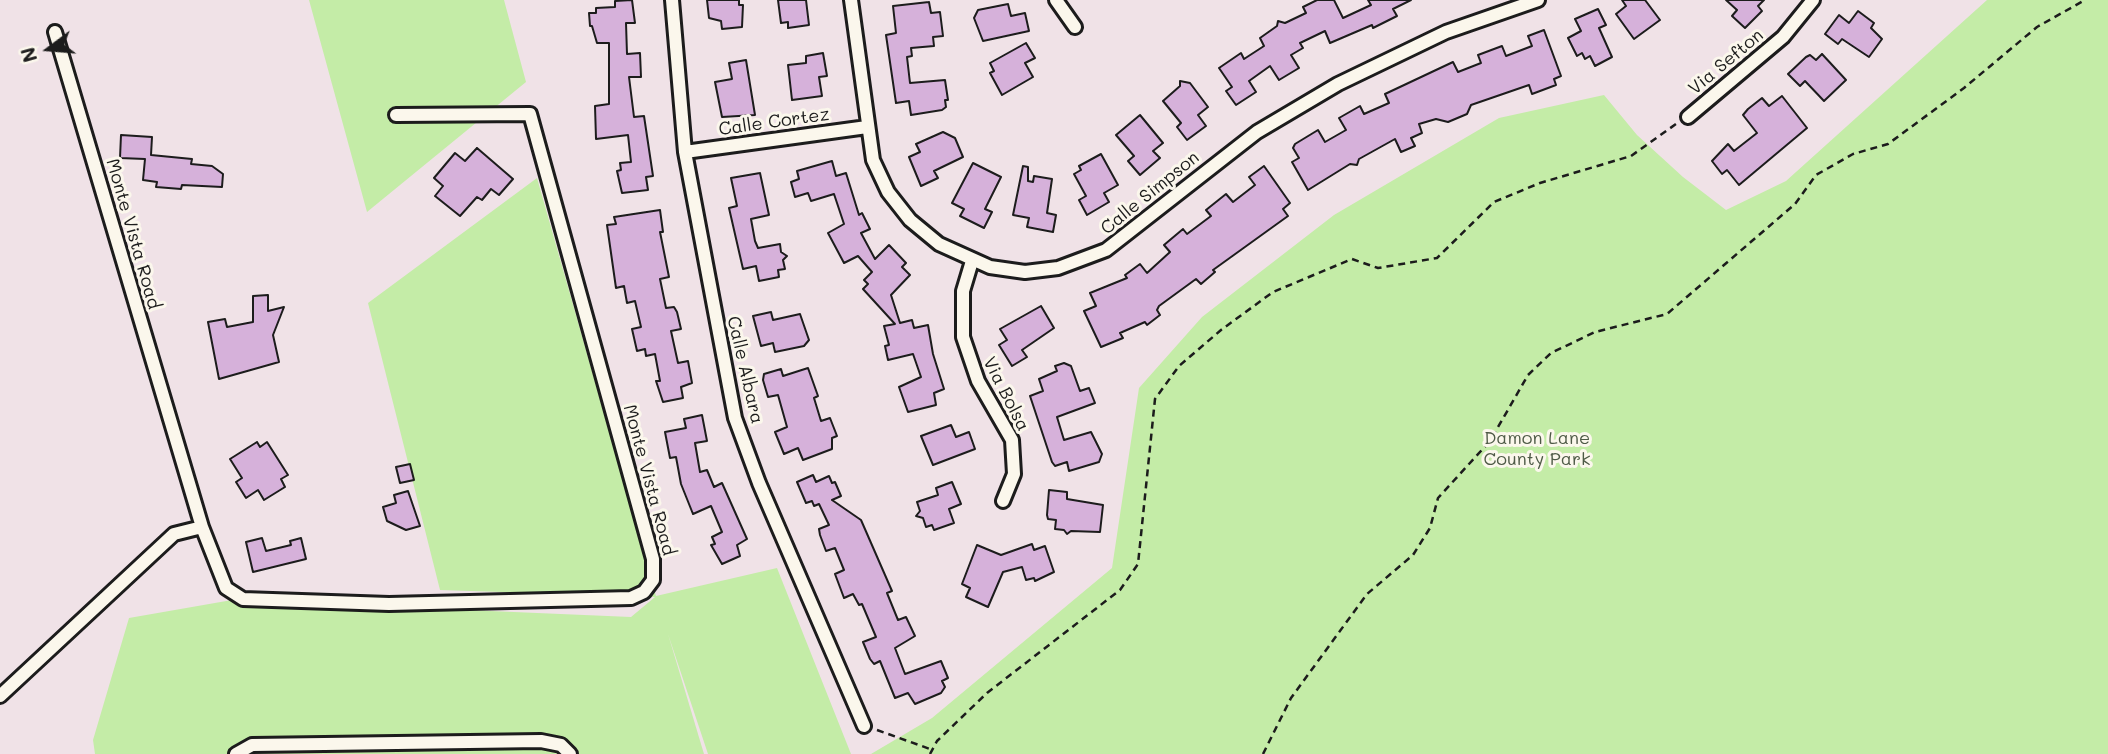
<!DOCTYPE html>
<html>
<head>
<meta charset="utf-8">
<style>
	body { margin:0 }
	#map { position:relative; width:2108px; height:754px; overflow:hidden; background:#f0e2e7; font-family:Mali,sans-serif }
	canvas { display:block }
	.north { position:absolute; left:14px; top:14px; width:70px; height:70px; -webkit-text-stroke:5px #fbf7ec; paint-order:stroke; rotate:254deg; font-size:19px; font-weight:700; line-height:28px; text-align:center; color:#1c1c1c }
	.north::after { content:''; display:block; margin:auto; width:24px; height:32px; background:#1c1c1c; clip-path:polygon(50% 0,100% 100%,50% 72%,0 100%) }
</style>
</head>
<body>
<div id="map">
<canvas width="2108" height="754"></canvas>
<div class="north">N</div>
</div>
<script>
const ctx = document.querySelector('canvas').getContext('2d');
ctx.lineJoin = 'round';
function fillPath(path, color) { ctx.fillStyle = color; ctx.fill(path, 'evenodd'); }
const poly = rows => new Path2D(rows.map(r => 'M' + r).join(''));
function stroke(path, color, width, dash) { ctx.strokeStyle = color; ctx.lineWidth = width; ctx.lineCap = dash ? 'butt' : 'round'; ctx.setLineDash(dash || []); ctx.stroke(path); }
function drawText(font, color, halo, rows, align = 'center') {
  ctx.font = font + ' Mali,sans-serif'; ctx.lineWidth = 6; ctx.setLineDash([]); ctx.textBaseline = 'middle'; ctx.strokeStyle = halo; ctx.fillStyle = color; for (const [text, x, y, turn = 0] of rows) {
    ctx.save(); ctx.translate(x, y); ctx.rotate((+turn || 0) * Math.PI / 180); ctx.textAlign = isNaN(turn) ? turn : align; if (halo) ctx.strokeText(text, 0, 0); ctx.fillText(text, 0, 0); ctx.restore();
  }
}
fillPath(poly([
	[309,0,504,0,526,82,367,212],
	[1987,0,2108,0,2108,754,871,754,932,718,1112,568,1139,388,1202,317,1334,215,1499,118,1604,95,1637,135,1683,177,1726,210,1786,181],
	[537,178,656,596,777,568,851,754,708,754,668,634,704,754,95,754,93,740,129,618,232,600,631,617,655,597,440,590,368,303]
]), '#c4eca7');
const building = poly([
	[632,0,635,23,626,23,627,54,640,53,641,77,629,77,634,117,644,116,653,176,646,177,648,190,622,193,617,171,621,170,620,163,631,162,628,135,596,139,595,106,609,104,609,43,597,43,592,26,590,26,589,13,596,13,596,8,615,7,615,1,632,0],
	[707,0,739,0,739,5,743,5,742,27,722,29,721,21,709,18,707,0],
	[778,0,806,0,809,25,788,28,788,22,781,23,778,0],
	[1317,0,1334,0,1343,18,1371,5,1368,0,1411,0,1393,9,1397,16,1373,28,1372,25,1330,43,1325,31,1300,43,1303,48,1291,55,1299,68,1279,80,1270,66,1249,81,1256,92,1236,105,1226,91,1232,87,1219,68,1241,53,1244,59,1264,46,1260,38,1277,26,1278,21,1285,23,1306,13,1303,7,1317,0],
	[1622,0,1645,0,1660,20,1634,39,1616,14,1626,6,1622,0],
	[1726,0,1764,0,1758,6,1762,11,1745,28,1732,16,1737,10,1726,0],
	[929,2,931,13,940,12,943,36,933,37,934,46,911,48,912,56,907,57,910,83,945,80,948,100,945,100,946,107,942,110,911,115,909,101,896,103,886,35,896,33,893,6,929,2],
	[1008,4,1011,16,1025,13,1029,31,983,41,974,18,978,10,1008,4],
	[1598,9,1606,25,1599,28,1612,57,1595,66,1590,56,1585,59,1582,53,1577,56,1568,38,1581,31,1575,19,1598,9],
	[1858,11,1874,23,1871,28,1882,39,1869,57,1842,39,1838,44,1825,34,1839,15,1849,23,1858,11],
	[1544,30,1561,76,1554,79,1556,85,1532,94,1529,85,1471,105,1467,114,1448,122,1436,119,1419,124,1422,133,1411,138,1415,146,1401,152,1395,139,1359,159,1357,165,1350,164,1308,190,1292,162,1299,158,1293,148,1295,144,1318,130,1325,142,1346,130,1339,118,1360,106,1364,114,1389,103,1385,94,1453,62,1458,72,1481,63,1478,55,1502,46,1506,56,1532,46,1528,36,1544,30],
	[1026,43,1035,58,1025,63,1033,77,1002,95,990,73,994,71,990,63,1026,43],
	[823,53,827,76,819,77,822,96,792,100,788,65,806,63,806,56,823,53],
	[1822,54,1846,80,1824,101,1805,81,1800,86,1788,74,1806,57,1810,55,1816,60,1822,54],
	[746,60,755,115,722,117,715,82,732,79,729,63,746,60],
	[1180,81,1190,83,1208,107,1198,115,1206,126,1187,140,1177,127,1181,123,1163,101,1180,86,1180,81],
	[1782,96,1807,128,1739,185,1727,170,1722,174,1712,161,1728,144,1734,151,1757,133,1743,115,1748,109,1762,98,1769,106,1782,96],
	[1140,115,1163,143,1153,151,1160,158,1140,175,1128,161,1134,156,1116,135,1140,115],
	[943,132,955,138,963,157,934,171,938,178,921,186,909,157,920,152,916,144,943,132],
	[121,135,152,137,151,155,192,159,191,164,212,166,223,174,222,187,182,185,181,189,156,187,157,182,143,180,145,159,120,158,121,135],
	[477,148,513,179,499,195,491,189,482,200,477,197,460,216,435,196,443,186,434,178,455,153,465,161,477,148],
	[1101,154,1118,185,1104,193,1109,202,1087,215,1079,200,1086,196,1074,174,1081,170,1079,166,1101,154],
	[832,161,836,176,846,173,859,215,862,213,870,229,861,233,875,259,889,245,906,263,902,267,910,275,891,295,900,323,912,320,914,328,928,325,933,354,944,389,934,393,936,405,908,412,899,387,921,377,913,354,888,360,885,346,889,345,884,326,895,324,863,289,868,284,864,280,872,272,858,256,844,263,828,233,844,224,834,194,811,201,808,193,795,197,791,182,799,179,797,171,832,161],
	[973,163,1001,177,985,209,992,212,984,228,960,216,964,209,952,203,973,163],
	[1023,166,1028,167,1028,181,1033,182,1034,176,1052,179,1047,213,1056,215,1053,232,1027,227,1029,218,1013,215,1023,166],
	[1264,166,1290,203,1283,209,1288,216,1213,270,1215,272,1201,284,1196,279,1159,306,1157,310,1160,315,1147,325,1145,322,1120,333,1123,338,1101,347,1084,311,1096,306,1090,293,1127,278,1125,275,1140,264,1147,273,1170,252,1164,245,1183,229,1187,234,1211,216,1206,210,1226,194,1233,202,1255,185,1249,177,1264,166],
	[760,173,769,215,751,219,755,241,758,248,780,244,781,252,787,256,783,260,785,269,778,270,779,277,759,281,756,266,743,269,729,208,737,206,731,178,760,173],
	[660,210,663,232,660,232,669,277,660,279,666,308,674,307,677,312,681,329,671,331,678,363,688,361,692,383,681,387,683,398,663,402,656,381,660,381,655,354,646,356,645,349,637,351,632,329,641,327,635,301,627,303,624,286,616,288,607,225,616,224,614,217,660,210],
	[268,295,268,311,284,307,273,335,279,362,219,379,208,322,225,319,227,327,253,322,253,296,268,295],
	[1041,306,1054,328,1022,350,1027,357,1012,366,999,345,1007,340,1000,329,1041,306],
	[771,312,773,320,800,314,809,340,804,346,775,352,773,343,761,346,753,316,771,312],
	[1064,363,1071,366,1080,391,1089,388,1095,403,1057,417,1064,440,1091,432,1102,454,1099,462,1069,471,1067,462,1055,466,1052,462,1030,396,1043,391,1039,379,1057,371,1055,366,1064,363],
	[808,368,818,396,814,398,821,421,830,418,837,436,832,438,832,449,803,460,798,448,784,454,775,432,787,427,778,395,768,397,763,380,764,374,781,369,783,376,808,368],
	[702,415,707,441,695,443,700,472,707,470,714,487,722,483,747,539,737,545,740,556,722,564,711,545,715,544,712,537,722,532,711,506,693,514,681,484,676,457,670,458,665,432,686,428,684,419,702,415],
	[951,425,956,437,969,432,975,449,933,465,921,436,951,425],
	[257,442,260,447,267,442,288,475,281,479,285,487,264,500,258,490,246,498,236,482,242,478,230,459,257,442],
	[410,464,414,480,400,483,396,467,410,464],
	[813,475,816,482,829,476,832,483,835,482,841,496,832,500,861,520,892,591,887,593,898,620,906,617,915,636,895,648,905,674,941,661,948,678,942,681,945,687,941,693,915,704,908,693,895,698,880,661,874,664,870,659,863,642,876,637,862,604,859,605,853,594,844,598,835,574,844,570,835,548,826,551,820,535,819,529,829,525,819,504,814,506,812,501,806,503,797,482,813,475],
	[952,482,961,504,949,509,954,523,934,530,932,525,926,527,923,518,916,516,920,511,917,502,938,495,936,488,952,482],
	[1049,490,1067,492,1067,499,1103,505,1100,532,1071,531,1067,534,1064,530,1055,529,1056,520,1048,519,1047,515,1049,490],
	[408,491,420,526,406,530,387,521,383,507,396,503,394,495,408,491],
	[262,538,266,551,291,545,290,541,301,538,306,559,253,572,246,542,262,538],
	[1032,544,1034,550,1045,546,1054,572,1035,581,1034,578,1026,580,1022,567,1003,572,988,607,966,597,970,588,962,584,977,545,1001,555,1032,544]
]);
fillPath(building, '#d6b1da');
stroke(building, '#1c1c1c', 2);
const minor = poly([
	[672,0,685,152,735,418,759,483,864,726],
	[851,0,873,160,888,192,910,220,939,244,990,267,1025,272,1058,268,1106,250,1257,132,1338,84,1446,32,1538,0],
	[1056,0,1075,27],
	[55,32,202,527],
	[1688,117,1783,37,1813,0],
	[685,152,867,127],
	[972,261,963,291,963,337,978,381,1012,440,1014,474,1003,501],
	[0,696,174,534,202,527,226,588,243,599,389,604,631,598,644,592,653,580,653,559,530,114,396,115],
	[236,754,252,745,541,741,561,745,570,754]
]);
stroke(minor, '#1c1c1c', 18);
stroke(poly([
	[877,730,930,749],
	[930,754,937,741,987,693,1120,590,1138,564,1155,399,1179,366,1221,330,1273,292,1352,259,1378,268,1437,258,1494,202,1540,183,1631,156,1676,124],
	[1263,754,1291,698,1367,594,1413,555,1430,528,1438,498,1490,441,1528,375,1551,353,1595,332,1667,314,1795,204,1816,175,1853,154,1888,144,1964,88,2037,27,2085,0]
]), '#1c1c1c', 2.5, [7, 5]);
stroke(minor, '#fbf7ec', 12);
drawText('18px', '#1c1c1c', '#fbf7ec', [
	["Via Sefton",1726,62,-40],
	["Calle Cortez",774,122,-8],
	["Calle Simpson",1150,193,-39],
	["Monte Vista Road",133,234,74],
	["Calle Albara",745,370,77],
	["Via Bolsa",1006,394,63],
	["Monte Vista Road",649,480,75]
]);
drawText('18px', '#4e5a46', '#fbf7ec', [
	["Damon Lane",1537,438],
	["County Park",1537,459]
]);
</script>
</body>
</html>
